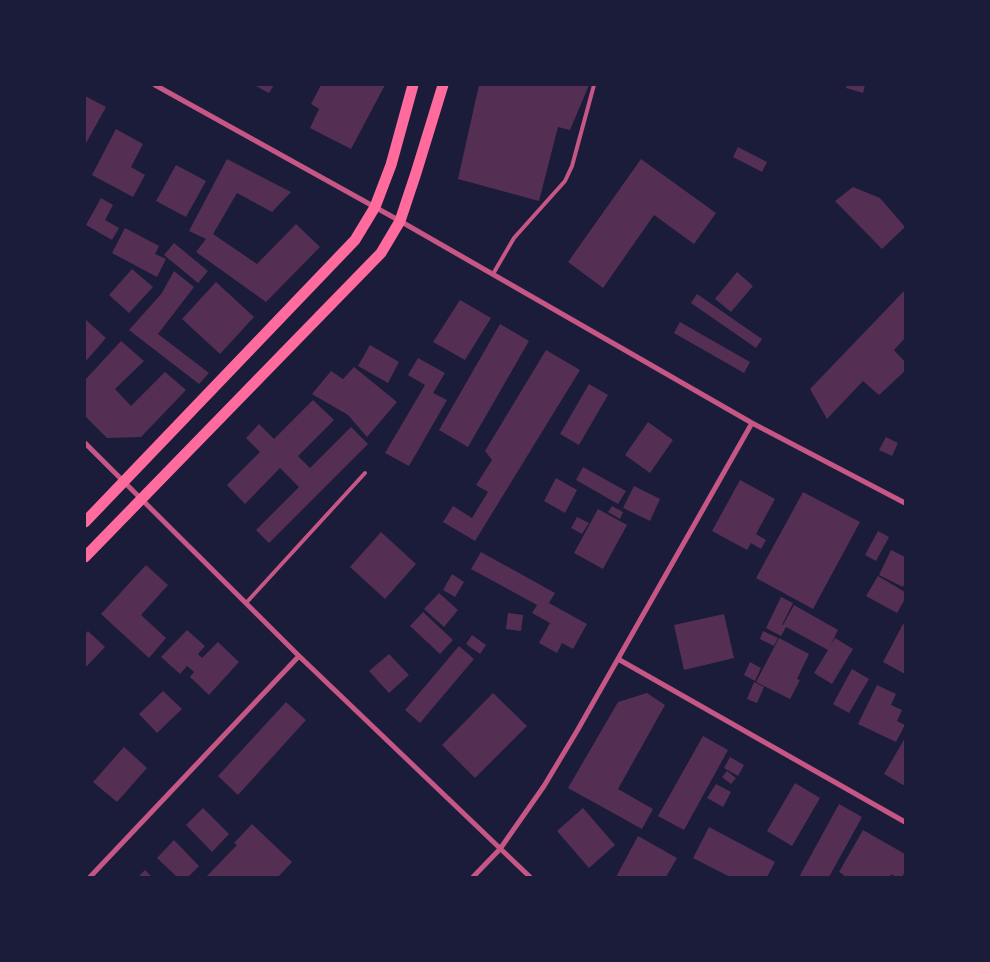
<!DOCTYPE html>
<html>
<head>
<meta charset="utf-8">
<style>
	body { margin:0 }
	#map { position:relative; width:990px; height:962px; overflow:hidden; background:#1b1b3a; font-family:Arial,sans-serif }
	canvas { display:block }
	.frame { position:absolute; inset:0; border:86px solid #1b1b3a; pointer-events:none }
</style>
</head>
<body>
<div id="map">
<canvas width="990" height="962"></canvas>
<div class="frame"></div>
</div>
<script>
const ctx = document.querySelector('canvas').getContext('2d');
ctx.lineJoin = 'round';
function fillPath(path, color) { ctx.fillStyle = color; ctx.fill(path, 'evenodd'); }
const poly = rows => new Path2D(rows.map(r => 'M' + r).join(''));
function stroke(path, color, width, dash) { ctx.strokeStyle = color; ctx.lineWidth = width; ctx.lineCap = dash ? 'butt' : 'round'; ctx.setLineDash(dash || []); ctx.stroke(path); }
fillPath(poly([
	[254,85,274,85,269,93],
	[321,85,385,85,351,149,310,128,319,109,311,104],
	[479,85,589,85,570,130,558,127,539,201,458,179],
	[847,85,865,85,863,93,846,88],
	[85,96,106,107,85,145],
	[116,129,143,144,131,167,145,175,133,197,92,175],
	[738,147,767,162,762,172,733,157],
	[227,159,291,192,272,212,237,193,213,234,257,264,296,224,320,247,266,302,196,252,206,239,189,231],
	[641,159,716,213,694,244,654,215,603,288,568,262],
	[176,165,206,181,186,217,156,201],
	[853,187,880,198,905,227,882,249,835,201],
	[101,198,113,205,105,220,119,228,112,240,86,225],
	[125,228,159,246,155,254,166,259,157,277,112,253],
	[174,243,208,271,198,283,164,255],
	[132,269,153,287,129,313,109,295],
	[174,271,194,287,158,334,209,373,199,384,129,330,162,293],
	[737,272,753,286,731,312,715,299],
	[216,282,254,317,220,354,182,319],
	[905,290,905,338,894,350,905,362,905,371,879,395,863,381,827,419,810,389],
	[697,294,762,339,756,348,691,303],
	[460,300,491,318,465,360,433,342],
	[85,319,106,338,85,362],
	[680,322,750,362,744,373,674,333],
	[500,324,529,341,468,447,439,430],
	[121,341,144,361,115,389,131,406,165,372,186,390,141,437,107,438,85,416,85,380],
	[370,345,399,362,388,383,358,366],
	[546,350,580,370,475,541,443,522,453,506,472,518,488,492,476,485,492,460,485,451],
	[418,358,445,373,433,393,447,400,409,466,385,453,425,385,408,375],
	[354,367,397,402,367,437,348,415,312,394,331,371,343,379],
	[589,384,608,395,579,445,560,434],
	[313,400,334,420,298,456,310,468,351,427,368,444,269,543,256,530,299,487,280,468,245,504,227,485,260,452,246,438,259,424,274,439],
	[648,422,673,440,650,473,625,455],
	[886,437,898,443,892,456,879,450],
	[583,467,626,491,618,504,576,480],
	[556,478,577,490,565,513,544,501],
	[740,480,775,499,756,534,766,540,761,549,751,543,747,550,712,531],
	[634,486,660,499,650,521,623,508],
	[803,492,860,522,813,609,756,578],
	[612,506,623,512,620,519,608,512],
	[598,509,627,525,603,569,574,553],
	[577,517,589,523,582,534,571,528],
	[878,531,889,537,876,561,865,555],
	[381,532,416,564,385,599,350,567],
	[891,550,905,557,905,583,903,587,879,575],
	[481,552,555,593,549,603,587,624,573,649,562,643,557,653,539,643,550,623,532,613,537,605,471,569],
	[146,565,168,585,141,615,166,638,149,658,101,614],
	[452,574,464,582,455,597,443,590],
	[878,576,905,592,905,599,897,613,866,596],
	[439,593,458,610,444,627,424,609],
	[781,597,793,603,782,625,783,625,794,605,838,630,830,646,835,638,853,649,832,684,814,673,828,650,786,627,781,636,766,628],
	[423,612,453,640,440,654,410,626],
	[508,613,523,615,521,631,506,629],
	[724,614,734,658,684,670,674,625],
	[903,624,905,625,905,674,883,662],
	[187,630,205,646,198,654,202,658,218,642,239,662,209,695,190,677,194,672,187,666,180,674,161,657],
	[88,631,105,647,85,668,85,634],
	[763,631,778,638,774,646,760,639],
	[472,635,486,645,480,654,466,644],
	[779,638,809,654,797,679,800,680,790,699,756,682],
	[459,646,474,659,420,723,405,710],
	[389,654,409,675,389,693,369,671],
	[750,662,761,668,755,681,744,675],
	[852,669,869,679,849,713,833,704],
	[754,682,764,687,757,703,747,699],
	[877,685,896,694,891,705,902,710,897,721,905,725,896,742,858,724],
	[163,691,182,709,157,733,139,714],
	[493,693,527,726,475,778,442,745],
	[647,693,665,705,618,789,653,809,642,829,568,788,618,702],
	[286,702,306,720,238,795,218,776],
	[703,736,728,750,684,830,658,816],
	[905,738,905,786,884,774],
	[124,747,147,768,117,802,93,782],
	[730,757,744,765,738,776,724,768],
	[727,771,736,778,731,784,722,777],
	[795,783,820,798,792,846,767,831],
	[716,784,731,792,723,807,707,798],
	[839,804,862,817,829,877,799,877],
	[203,808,229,834,212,852,186,825],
	[583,808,615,845,589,868,557,831],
	[252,824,292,862,278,877,206,877,237,845,234,843],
	[709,827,775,862,767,877,730,877,693,858],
	[863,830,905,854,905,872,902,877,896,877,891,874,890,877,842,877,844,875,839,872],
	[638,836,677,858,666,877,616,877],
	[174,840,199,866,188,877,177,877,157,858],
	[145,870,152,877,138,877]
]), '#542f53');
stroke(poly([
	[493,274,514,238,565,181,572,166,594,85],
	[246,603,365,473]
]), '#c65784', 4);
stroke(poly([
	[155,85,400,221,752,423,905,503],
	[85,443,299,656,530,877],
	[618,659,905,822],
	[90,877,299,656],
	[473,877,500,849,544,786,577,731,752,423]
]), '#c65784', 5);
stroke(poly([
	[85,522,355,240,375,207,391,165,413,85],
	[85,557,381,253,400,221,416,173,443,85]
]), '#ff6b9d', 11);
</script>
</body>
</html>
